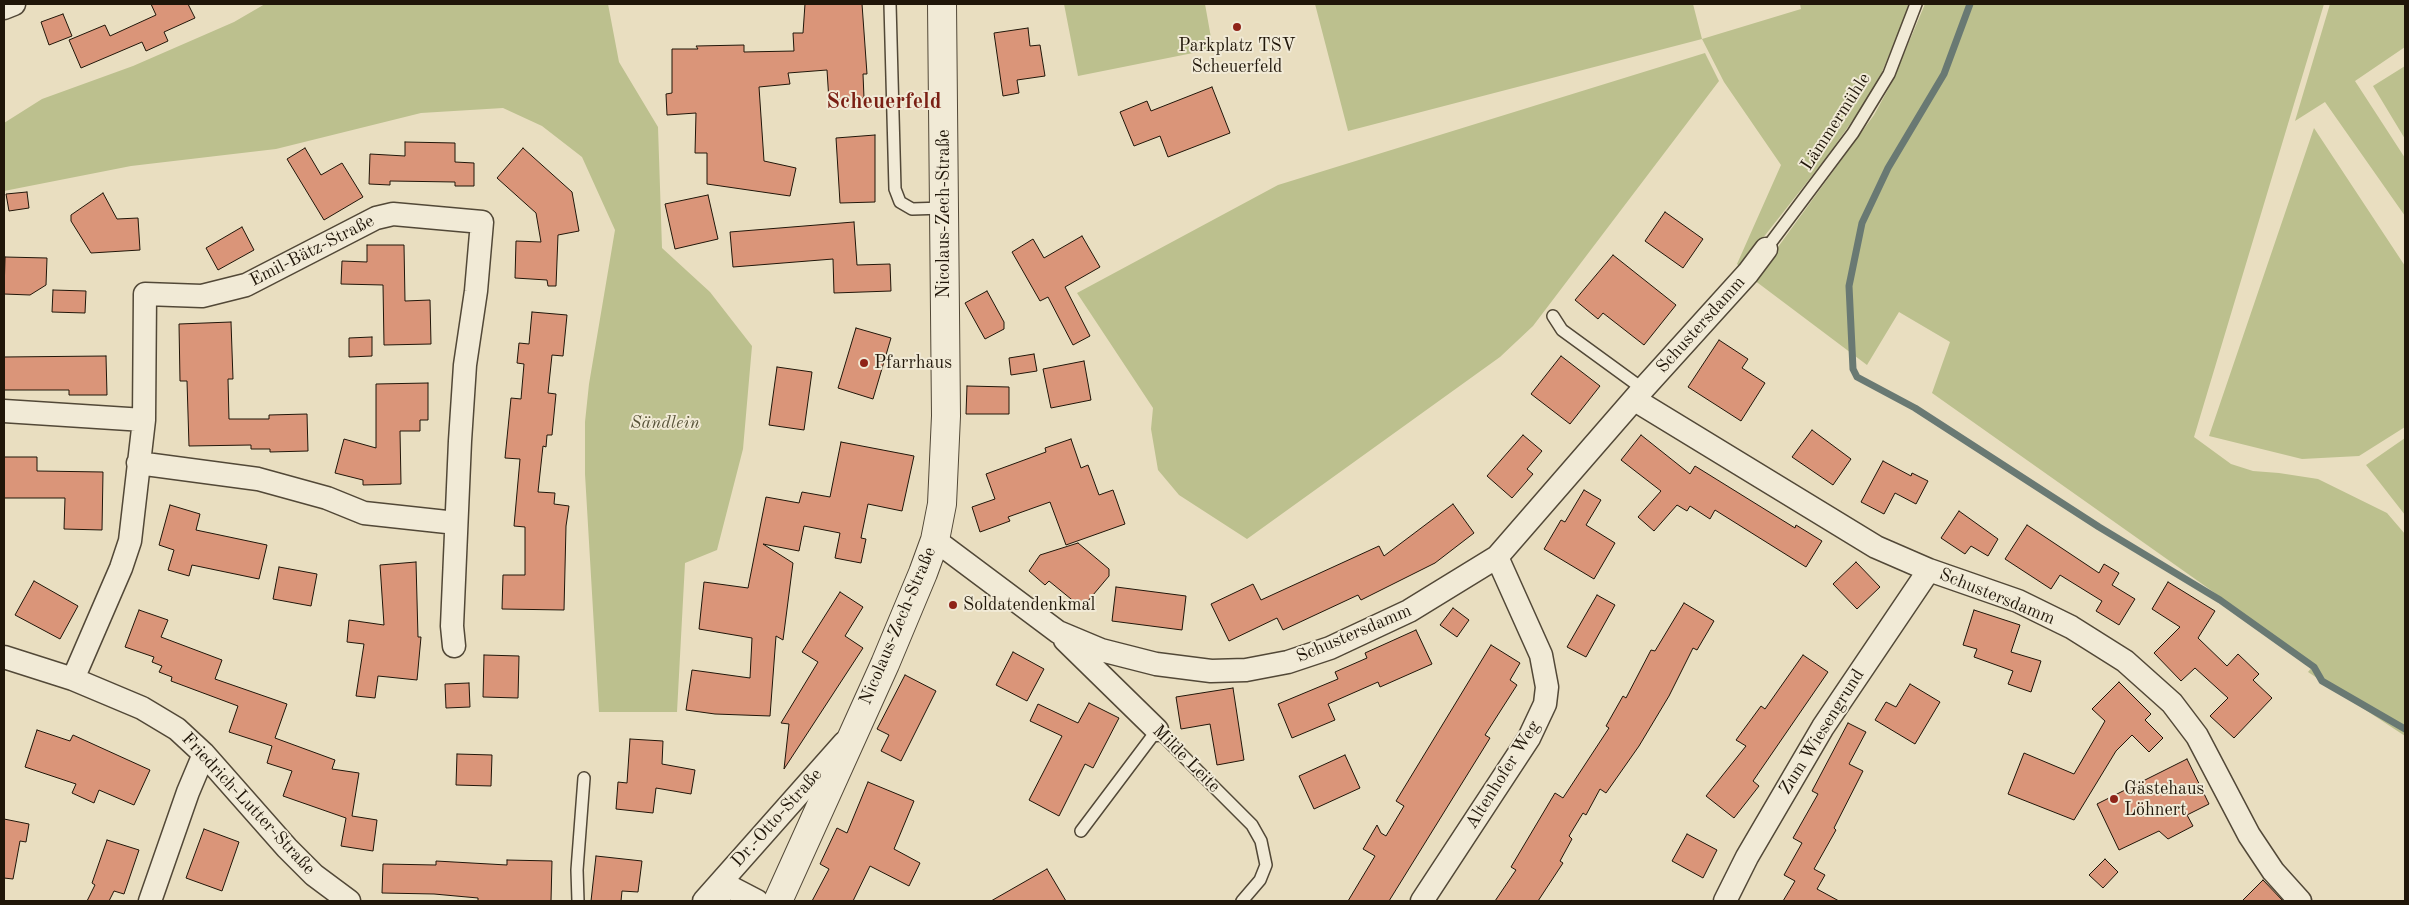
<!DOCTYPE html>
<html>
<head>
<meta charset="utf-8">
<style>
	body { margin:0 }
	#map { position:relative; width:2409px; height:905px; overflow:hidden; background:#e9dec0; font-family:"Old Standard TT",serif }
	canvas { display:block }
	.frame { position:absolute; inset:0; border:5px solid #201609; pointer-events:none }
</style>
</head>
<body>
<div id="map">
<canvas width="2409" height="905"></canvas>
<div class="frame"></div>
</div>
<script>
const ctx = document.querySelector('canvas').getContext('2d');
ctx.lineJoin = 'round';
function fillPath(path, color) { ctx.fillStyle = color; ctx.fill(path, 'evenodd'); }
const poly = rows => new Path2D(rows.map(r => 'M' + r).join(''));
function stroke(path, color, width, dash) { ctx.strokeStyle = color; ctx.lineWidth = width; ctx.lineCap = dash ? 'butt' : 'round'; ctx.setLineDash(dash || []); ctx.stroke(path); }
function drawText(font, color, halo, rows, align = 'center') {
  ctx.font = font + ' "Old Standard TT",serif'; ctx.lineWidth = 4; ctx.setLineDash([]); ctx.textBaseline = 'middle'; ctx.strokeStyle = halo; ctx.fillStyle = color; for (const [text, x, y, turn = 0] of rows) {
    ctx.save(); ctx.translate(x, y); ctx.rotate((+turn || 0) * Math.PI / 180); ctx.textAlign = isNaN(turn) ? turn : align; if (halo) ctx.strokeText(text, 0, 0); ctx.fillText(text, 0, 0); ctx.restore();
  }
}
fillPath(poly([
	[265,4,608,4,619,62,658,127,662,248,710,292,752,346,743,449,717,550,685,563,677,712,599,712,585,474,585,422,589,384,615,230,582,157,542,126,503,108,421,113,276,149,131,166,4,191,4,123,42,99,133,66,234,22],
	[1064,4,1205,4,1213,49,1078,76],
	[1315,4,1693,4,1702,39,1801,9,1800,4,1910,4,1882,72,1860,110,1826,158,1740,267,1737,264,1781,165,1724,82,1702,39,1348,131],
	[1925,4,2324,4,2194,437,2231,464,2253,471,2279,473,2318,479,2387,513,2405,534,2405,736,2308,672,2313,666,2222,598,1932,393,1950,342,1899,312,1867,365,1754,280,1874,115,1892,82],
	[2330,4,2405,4,2405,47,2355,81,2405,158,2405,216,2325,102,2295,121],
	[1705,53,1719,81,1533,326,1500,357,1247,539,1179,495,1158,470,1151,429,1153,408,1077,293,1278,185],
	[2405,66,2405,139,2373,86],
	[2314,128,2405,266,2405,427,2359,456,2302,459,2209,436],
	[2405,438,2405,515,2366,465]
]), '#bcc08e');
stroke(poly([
	[1970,4,1944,74,1888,168,1862,223,1849,286,1853,369,1857,377,1915,408,2099,527,2220,600,2314,667,2322,681,2405,729]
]), '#697973', 7);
const building = poly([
	[151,4,188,4,195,18,164,32,168,41,146,51,142,42,81,68,69,40,105,25,110,36,156,15,151,4],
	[805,4,862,4,867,74,863,74,864,98,829,101,827,70,788,73,790,84,759,87,764,161,796,168,790,196,707,184,707,153,695,153,696,113,667,115,666,94,672,93,672,49,698,49,696,46,744,45,744,52,794,51,793,33,803,33,805,4],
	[63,14,72,36,49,45,41,22,63,14],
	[1028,28,1030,46,1040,45,1045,76,1017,80,1019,93,1003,96,994,33,1028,28],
	[1212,87,1230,133,1168,157,1160,136,1134,146,1120,112,1147,101,1151,111,1212,87],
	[875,135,875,202,840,203,836,138,875,135],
	[405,142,455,143,455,162,474,163,474,186,455,186,455,182,390,181,390,185,369,184,370,154,405,156,405,142],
	[305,148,321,175,342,163,363,197,324,220,287,159,305,148],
	[523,148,572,192,579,231,558,235,556,286,548,286,547,280,515,278,516,241,541,242,536,213,497,178,523,148],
	[27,192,29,208,9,211,6,194,27,192],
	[103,193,117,219,138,218,140,250,91,253,71,221,71,215,103,193],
	[708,195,718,239,675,249,665,204,708,195],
	[1665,212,1703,239,1683,268,1645,241,1665,212],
	[854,222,857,265,890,264,891,291,834,293,833,259,733,267,730,232,854,222],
	[242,227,254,250,218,270,206,248,242,227],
	[1082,236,1100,267,1065,287,1090,336,1073,345,1048,297,1040,301,1012,252,1033,239,1044,258,1082,236],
	[367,245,404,245,405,301,430,300,431,344,384,345,383,285,341,284,342,261,367,262,367,245],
	[1613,255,1676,305,1644,345,1603,313,1598,319,1575,300,1613,255],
	[5,257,47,258,46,285,30,295,4,294,5,257],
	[53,290,86,291,85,313,52,312,53,290],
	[987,291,1004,322,1004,329,985,339,965,303,987,291],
	[532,312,567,315,563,356,552,355,548,393,556,394,552,435,547,435,546,447,543,446,538,492,555,493,554,504,569,506,566,526,564,610,502,609,503,575,525,575,525,527,514,526,520,459,505,458,511,398,521,399,524,364,517,363,519,343,529,344,532,312],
	[231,322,233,379,228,379,229,419,269,419,269,415,307,414,308,451,270,452,270,449,251,449,251,445,189,446,187,381,180,381,179,324,231,322],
	[856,328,891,338,873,399,838,388,856,328],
	[372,337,372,356,349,357,349,338,372,337],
	[1719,340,1748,359,1742,368,1765,383,1741,421,1688,387,1719,340],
	[1034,354,1037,371,1011,375,1009,358,1034,354],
	[106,356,107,395,69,395,69,390,4,390,4,357,106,356],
	[1561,356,1600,386,1570,424,1531,394,1561,356],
	[1084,361,1091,400,1051,408,1043,369,1084,361],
	[777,367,812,372,804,430,769,425,777,367],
	[428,383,428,420,420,420,420,431,400,431,401,484,363,485,363,480,335,473,344,439,376,448,376,384,428,383],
	[967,386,1009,387,1009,414,966,414,967,386],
	[1812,430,1851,459,1833,485,1792,457,1812,430],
	[1523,435,1542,451,1527,469,1533,474,1512,498,1487,476,1523,435],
	[1641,435,1690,474,1695,466,1795,528,1796,525,1822,541,1806,567,1715,510,1710,519,1690,506,1687,511,1677,505,1654,531,1638,517,1661,491,1621,460,1641,435],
	[1071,439,1081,468,1088,465,1099,495,1113,490,1125,524,1066,545,1050,502,1008,517,1010,521,980,532,972,507,995,499,986,474,1046,452,1045,448,1071,439],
	[841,442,914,456,902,511,868,504,861,538,866,539,861,563,835,558,840,533,804,526,799,551,763,544,793,563,783,640,776,636,770,716,715,714,686,710,692,670,750,678,752,638,699,629,704,582,748,588,766,497,799,503,802,492,830,497,841,442],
	[4,457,37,457,37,471,103,472,102,530,64,529,65,498,4,498,4,457],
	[1883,461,1911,476,1912,473,1928,481,1916,504,1895,493,1884,514,1861,502,1883,461],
	[1584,490,1601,500,1586,525,1615,543,1594,579,1544,549,1561,520,1565,522,1584,490],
	[1453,504,1474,533,1435,563,1361,600,1358,595,1283,630,1277,618,1229,641,1211,604,1253,584,1261,600,1379,546,1384,556,1453,504],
	[170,505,200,514,196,530,267,545,259,579,192,565,189,576,168,570,174,550,159,545,170,505],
	[1959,511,1998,539,1988,556,1971,546,1965,554,1941,538,1959,511],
	[2027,525,2099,573,2104,564,2119,573,2112,585,2135,599,2119,625,2096,611,2102,601,2060,575,2051,589,2005,559,2027,525],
	[1078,543,1109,569,1109,576,1082,608,1049,581,1045,585,1029,571,1040,555,1078,543],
	[416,562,418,637,421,637,417,680,378,676,375,698,356,696,364,644,347,642,349,620,384,625,380,565,416,562],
	[1856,562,1880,587,1857,609,1833,584,1856,562],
	[279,567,317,574,311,606,273,599,279,567],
	[34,581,78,606,60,639,15,615,34,581],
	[2168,582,2215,611,2198,638,2227,666,2238,654,2259,674,2253,680,2272,698,2234,738,2210,716,2228,698,2195,668,2181,681,2154,653,2180,627,2152,609,2168,582],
	[1116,587,1186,596,1182,630,1112,621,1116,587],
	[840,592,863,607,845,636,863,648,784,769,789,724,781,723,818,662,802,652,840,592],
	[1597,595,1615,605,1586,657,1567,647,1597,595],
	[1684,603,1714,621,1697,650,1693,648,1669,696,1639,746,1606,793,1600,789,1586,815,1583,813,1569,836,1572,839,1560,861,1563,863,1538,901,1495,901,1516,870,1511,867,1555,793,1563,798,1609,728,1606,726,1623,696,1626,698,1651,650,1655,651,1684,603],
	[1453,608,1469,620,1457,637,1440,625,1453,608],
	[139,610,168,620,161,637,222,660,215,679,287,704,275,738,335,760,332,769,359,773,352,816,377,820,373,851,341,846,346,818,283,796,292,771,267,763,272,746,229,732,238,706,171,681,172,677,159,672,162,666,152,662,154,657,125,647,139,610],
	[1974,610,2020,625,2011,652,2041,661,2031,692,2008,684,2013,671,1974,657,1977,649,1963,645,1974,610],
	[1416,630,1432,664,1380,687,1378,682,1328,704,1335,720,1292,738,1278,704,1338,679,1335,672,1367,658,1365,653,1416,630],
	[1491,645,1520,663,1510,680,1517,685,1485,735,1490,738,1389,901,1348,901,1375,856,1363,849,1377,825,1381,833,1386,836,1404,806,1396,801,1491,645],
	[1013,652,1044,669,1027,701,996,685,1013,652],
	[484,655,519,656,518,698,483,697,484,655],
	[1803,655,1828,672,1753,781,1759,786,1734,818,1706,796,1746,746,1736,740,1761,706,1765,709,1803,655],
	[905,675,936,691,901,761,881,751,889,735,877,729,905,675],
	[2119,682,2151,714,2145,720,2163,738,2149,752,2132,735,2116,751,2074,820,2008,794,2024,753,2074,774,2105,721,2092,709,2119,682],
	[469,683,470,707,446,708,445,684,469,683],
	[1910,684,1940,702,1915,744,1875,720,1886,702,1896,707,1910,684],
	[1233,688,1244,760,1217,765,1210,724,1181,729,1176,697,1233,688],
	[1089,703,1119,718,1093,768,1085,764,1059,816,1029,800,1062,736,1030,721,1038,704,1078,723,1089,703],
	[1848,723,1866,732,1849,764,1863,771,1834,828,1836,830,1814,869,1825,875,1817,889,1839,901,1783,901,1795,881,1784,875,1802,843,1793,838,1818,794,1812,791,1848,723],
	[37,730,70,741,73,735,150,770,134,805,99,790,94,803,72,793,76,784,25,767,37,730],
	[630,739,663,741,662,764,695,770,691,794,656,788,653,813,616,809,618,782,627,783,630,739],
	[457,754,492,755,491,786,456,785,457,754],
	[1345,755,1360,788,1314,809,1299,776,1345,755],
	[2187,759,2209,804,2187,815,2193,826,2168,839,2159,831,2119,850,2097,804,2187,759],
	[868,782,914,801,894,849,920,863,909,886,870,866,853,901,812,901,829,869,820,864,837,828,847,833,868,782],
	[4,819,29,824,26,842,20,841,13,879,4,878,4,819],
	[204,829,239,842,222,891,186,878,204,829],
	[1687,834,1717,850,1703,878,1672,861,1687,834],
	[107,840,139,850,124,894,114,891,109,901,87,901,95,885,92,883,107,840],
	[596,856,642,861,638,892,622,891,621,901,591,901,596,856],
	[2105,859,2118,872,2103,888,2089,875,2105,859],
	[507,860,552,861,551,901,478,901,478,898,434,894,382,893,383,864,436,865,436,861,507,865,507,860],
	[1047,869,1066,901,991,901,1047,869],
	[2263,880,2283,901,2242,901,2263,880]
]);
fillPath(building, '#da9579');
stroke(building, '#201609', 1);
const service = poly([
	[890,4,895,189,900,202,912,209,944,208],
	[1766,249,1853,133,1889,74,1916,4],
	[1553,316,1562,330,1643,389],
	[1081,831,1157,730,1252,825,1261,841,1266,865,1260,880,1242,901],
	[578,901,577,870,584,778]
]);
const minor = poly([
	[4,8,14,4],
	[1635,400,1876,547,1929,570,2018,601,2071,627,2125,661,2172,703,2197,736,2249,835,2273,871,2300,901],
	[4,411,144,420],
	[138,463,258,479,327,498,364,513,456,523],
	[935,540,1058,632,1101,650,1156,664,1211,671,1246,670,1288,662,1330,648,1409,611,1497,557,1643,389,1748,273,1766,249],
	[1065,640,1157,730],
	[4,657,73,679,142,708,177,729,204,754,287,848,314,875,349,901],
	[73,679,121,568,130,541,144,420,145,294,202,296,246,285,376,218,393,214,482,222,476,291,465,365,460,441,452,626,454,646],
	[709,899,720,891,732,888,757,901],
	[150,901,188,792,204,754],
	[704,901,844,743],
	[1422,901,1529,738,1545,704,1547,687,1541,655,1497,557],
	[1725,901,1747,857,1823,727,1929,570]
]);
const tertiary = poly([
	[778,901,885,664,923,573,935,540,942,504,946,416,942,4]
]);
stroke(service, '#524837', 14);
stroke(minor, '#524837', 25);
stroke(tertiary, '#524837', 30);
stroke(service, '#f1ead6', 11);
stroke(minor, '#f1ead6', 22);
stroke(tertiary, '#f1ead6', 28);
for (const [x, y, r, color] of [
	[1237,27,5,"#8f2418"],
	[864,363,5,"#8f2418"],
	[953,605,5,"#8f2418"],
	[2114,799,5,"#8f2418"]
]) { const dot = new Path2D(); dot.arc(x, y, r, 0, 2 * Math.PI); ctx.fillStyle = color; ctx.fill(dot); stroke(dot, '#f1ead6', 2); }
drawText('18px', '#201609', '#f1ead6', [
	["Parkplatz TSV",1237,46,"center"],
	["Scheuerfeld",1237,67,"center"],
	["Pfarrhaus",874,363],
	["Soldatendenkmal",963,605],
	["Gästehaus",2124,789],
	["Löhnert",2124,810]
], 'left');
drawText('18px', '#201609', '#f1ead6', [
	["Lämmermühle",1836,122,-57],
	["Nicolaus-Zech-Straße",944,214,-90],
	["Emil-Bätz-Straße",312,251,-27],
	["Schustersdamm",1701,325,-48],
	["Schustersdamm",1997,597,22],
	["Nicolaus-Zech-Straße",898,626,-67],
	["Schustersdamm",1354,634,-23],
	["Zum Wiesengrund",1822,732,-58],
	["Milde Leite",1186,759,45],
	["Altenhofer Weg",1503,775,-58],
	["Friedrich-Lutter-Straße",248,804,47],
	["Dr.-Otto-Straße",777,818,-48]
]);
drawText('italic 18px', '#575238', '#f1ead6', [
	["Sändlein",665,423]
]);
drawText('bold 22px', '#7a1f14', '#f1ead6', [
	["Scheuerfeld",884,102]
]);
</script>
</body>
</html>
